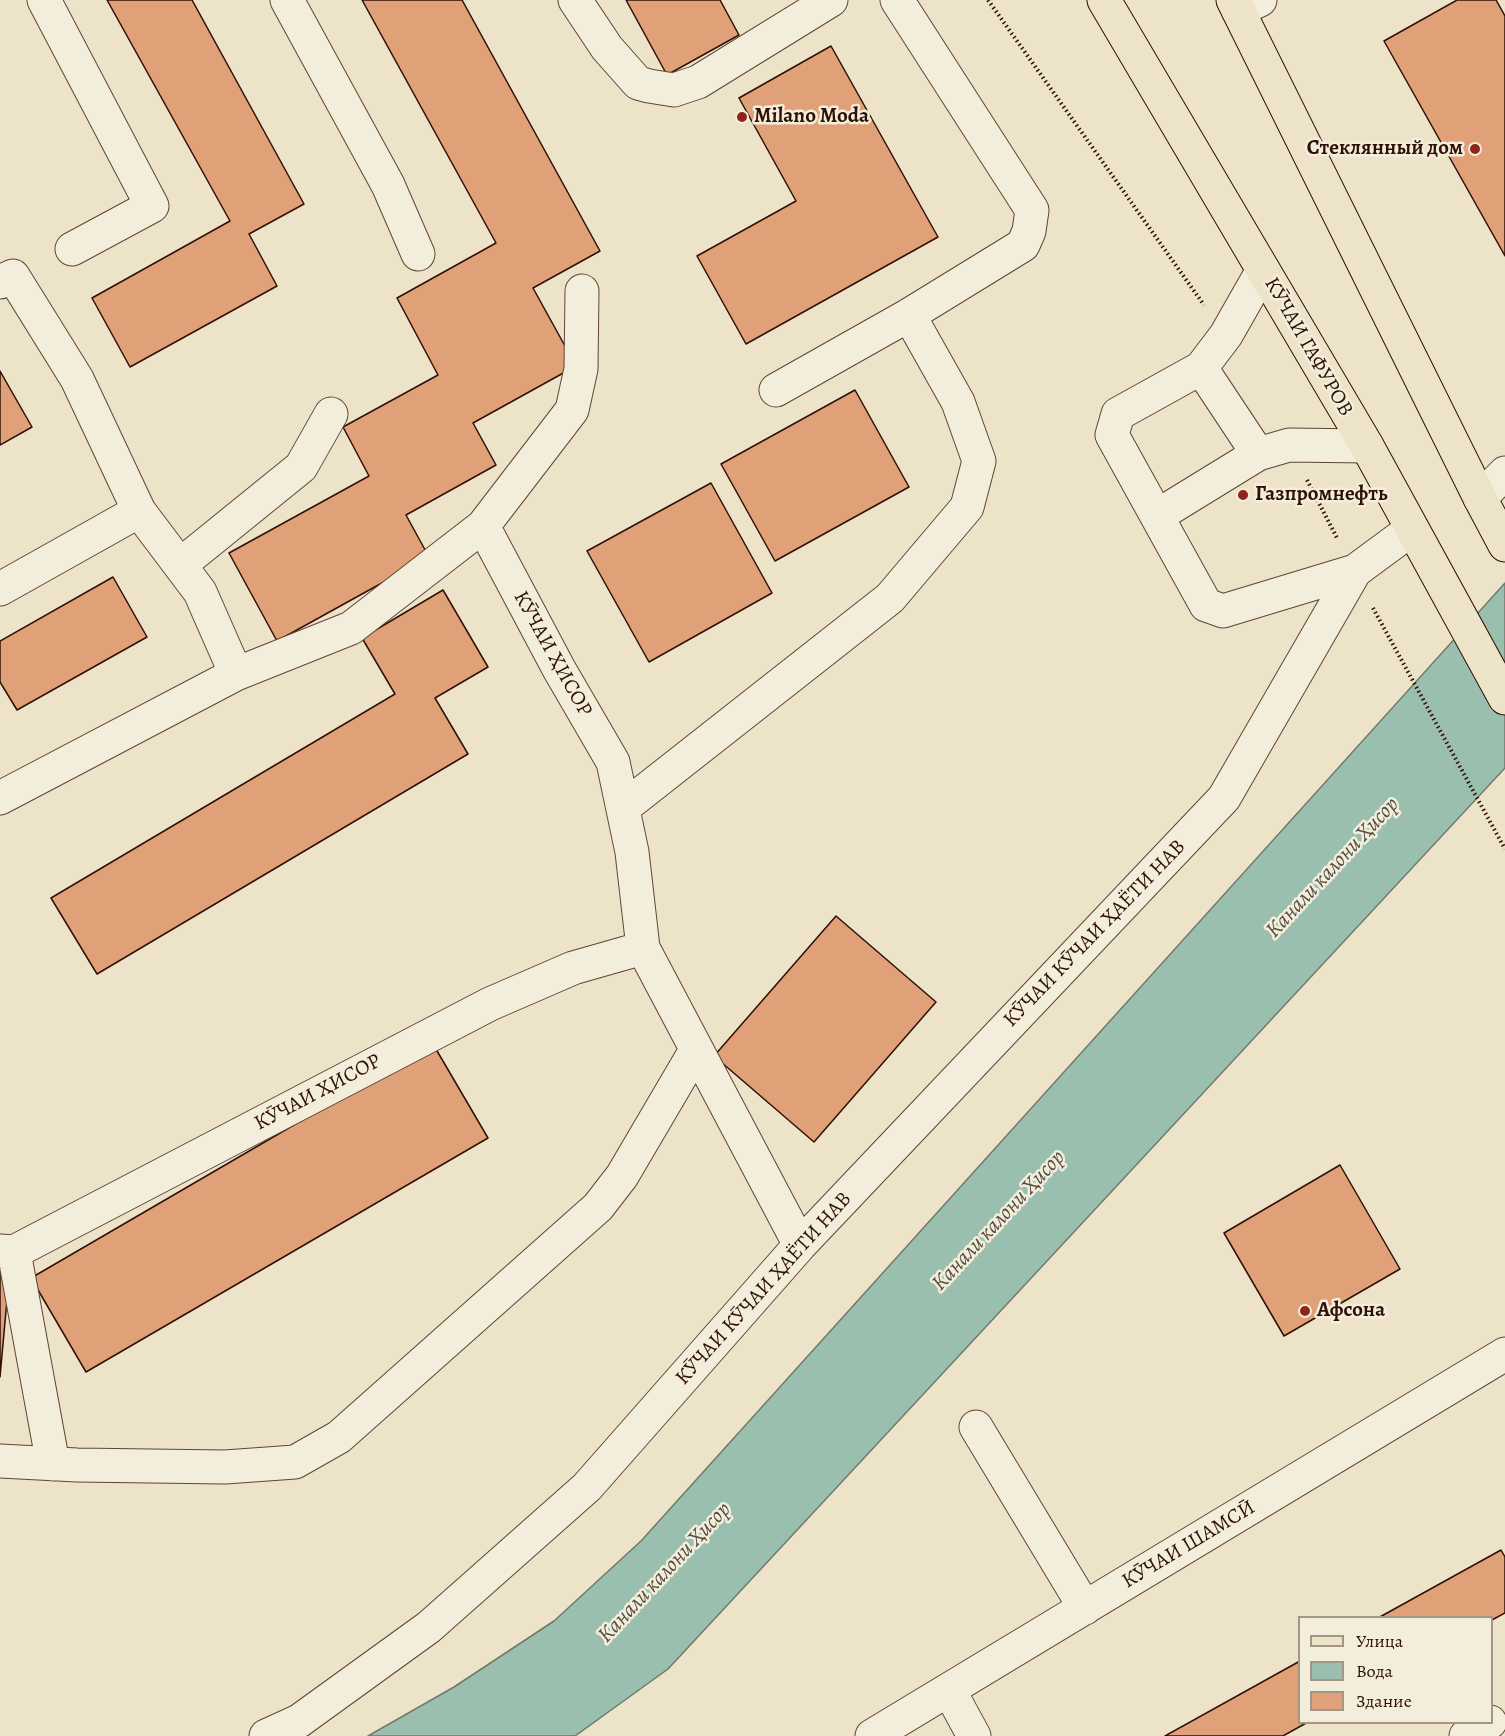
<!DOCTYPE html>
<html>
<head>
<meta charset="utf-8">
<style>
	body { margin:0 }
	#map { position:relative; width:1505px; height:1736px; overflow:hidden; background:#ede3c9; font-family:Alegreya,serif }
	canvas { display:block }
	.legend { position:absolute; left:1298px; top:1616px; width:195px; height:108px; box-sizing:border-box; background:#f3eddc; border:2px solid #a59586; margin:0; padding:8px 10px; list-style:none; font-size:18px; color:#2f1005 }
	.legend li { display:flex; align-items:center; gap:12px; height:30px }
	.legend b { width:30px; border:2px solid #a59586 }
</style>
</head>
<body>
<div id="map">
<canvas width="1505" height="1736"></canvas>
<ul class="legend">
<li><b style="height:8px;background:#ede3c9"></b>Улица</li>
<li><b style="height:16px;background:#9abfaf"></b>Вода</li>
<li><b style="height:16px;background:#e0a179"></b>Здание</li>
</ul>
</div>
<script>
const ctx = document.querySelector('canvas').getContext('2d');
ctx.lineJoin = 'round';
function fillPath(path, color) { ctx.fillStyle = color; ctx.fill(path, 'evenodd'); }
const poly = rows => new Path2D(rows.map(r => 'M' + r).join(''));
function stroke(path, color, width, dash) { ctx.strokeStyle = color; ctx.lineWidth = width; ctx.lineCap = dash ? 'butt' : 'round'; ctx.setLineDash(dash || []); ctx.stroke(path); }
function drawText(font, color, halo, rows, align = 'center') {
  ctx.font = font + ' Alegreya,serif'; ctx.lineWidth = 5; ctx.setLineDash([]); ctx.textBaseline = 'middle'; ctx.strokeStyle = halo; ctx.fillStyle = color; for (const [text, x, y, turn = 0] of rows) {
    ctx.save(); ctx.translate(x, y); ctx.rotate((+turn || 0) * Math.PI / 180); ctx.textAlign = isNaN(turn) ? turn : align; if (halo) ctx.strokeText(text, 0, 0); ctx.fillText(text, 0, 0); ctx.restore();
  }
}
const water = poly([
	[1505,583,1505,768,668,1669,575,1736,368,1736,454,1687,554,1621,641,1541,1505,583]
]);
fillPath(water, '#9abfaf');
stroke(water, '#6f796b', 1.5);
const building = poly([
	[107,0,192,0,304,204,249,234,277,286,130,367,92,298,230,221,107,0],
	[362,0,462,0,600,251,533,288,576,366,473,423,496,465,406,515,429,557,277,641,229,553,369,476,343,427,438,375,397,298,496,243,362,0],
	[626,0,720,0,739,35,667,75,626,0],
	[1457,0,1496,0,1505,16,1505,256,1384,41,1457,0],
	[831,46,938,237,746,344,697,256,796,201,739,98,831,46],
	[0,371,32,427,0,445,0,371],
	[855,390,909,487,775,561,721,464,855,390],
	[711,483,772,593,649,662,587,551,711,483],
	[113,577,147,637,17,710,0,682,0,641,113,577],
	[443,590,488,667,435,698,468,754,97,974,51,898,395,694,362,638,443,590],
	[836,916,936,1002,814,1142,714,1056,836,916],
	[433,1044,488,1138,86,1372,31,1278,433,1044],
	[1340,1165,1400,1269,1284,1336,1224,1233,1340,1165],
	[0,1266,10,1267,0,1377,0,1266],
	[1501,1550,1505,1557,1505,1613,1492,1620,1492,1618,1378,1618,1501,1550],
	[1300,1661,1300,1722,1308,1722,1283,1736,1165,1736,1300,1661]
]);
fillPath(building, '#e0a179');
stroke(building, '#2f1005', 1.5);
const minor = poly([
	[44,0,152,206,72,249],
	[287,0,388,185,418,254],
	[575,0,607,48,638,83,649,86,674,90,698,82,831,0],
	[1238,10,1260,0],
	[1263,270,1226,335,1201,368,1258,454,1289,445,1367,446],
	[0,282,13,276,77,379,139,511,200,592,236,674],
	[1201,368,1118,414,1112,435,1206,605,1223,611,1355,571],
	[776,390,909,315,1023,245,1029,231,1032,210,897,0],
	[1480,498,1505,473],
	[1157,516,1258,454],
	[483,526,572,410,581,369,582,291],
	[180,565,301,467,331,414],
	[0,589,139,511],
	[0,798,236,674,351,628,483,526,559,669,613,762,632,852,643,948],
	[623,808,890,598,967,507,979,461,958,402,909,315],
	[0,1251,14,1252,490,1004,573,968,643,948,800,1245],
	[14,1252,53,1464],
	[976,1427,1085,1608],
	[0,1461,77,1465,225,1467,295,1462,339,1437,598,1207,622,1176,696,1050],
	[949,1690,974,1736],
	[266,1736,299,1721,429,1627,587,1487,800,1245,1224,798,1355,571,1412,529],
	[872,1736,1505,1354],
	[1466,1736,1490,1722]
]);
const major = poly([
	[1104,0,1367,446,1505,698],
	[1233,0,1480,498,1505,545]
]);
stroke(minor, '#5e4536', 35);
stroke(major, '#2f1005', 35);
stroke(poly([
	[988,0,1204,305],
	[1307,480,1338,540],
	[1373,608,1505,849]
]), '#2f1005', 4, [1.5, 3]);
stroke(minor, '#f3eddc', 33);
stroke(major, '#ede3c9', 33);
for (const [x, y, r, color] of [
	[742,117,6,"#8f2418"],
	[1475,149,6,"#8f2418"],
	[1243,495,6,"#8f2418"],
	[1305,1311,6,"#8f2418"]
]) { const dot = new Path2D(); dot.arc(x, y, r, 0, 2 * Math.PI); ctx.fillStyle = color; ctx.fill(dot); stroke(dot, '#f3eddc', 2); }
drawText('bold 21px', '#2f1005', '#f3eddc', [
	["Milano Moda",754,117],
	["Стеклянный дом",1463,149,"right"],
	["Газпромнефть",1255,495],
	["Афсона",1317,1311]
], 'left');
drawText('21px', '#2f1005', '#f3eddc', [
	["КӮЧАИ ГАФУРОВ",1308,347,60],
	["КӮЧАИ ҲИСОР",552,654,61],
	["КӮЧАИ КӮЧАИ ҲАЁТИ НАВ",1095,934,-46],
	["КӮЧАИ ҲИСОР",318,1093,-28],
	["КӮЧАИ КӮЧАИ ҲАЁТИ НАВ",764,1289,-48],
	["КӮЧАИ ШАМСӢ",1189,1545,-31]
]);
drawText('italic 22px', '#544d40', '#f3eddc', [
	["Канали калони Ҳисор",1333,868,-47],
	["Канали калони Ҳисор",999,1221,-47],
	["Канали калони Ҳисор",665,1573,-47]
]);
</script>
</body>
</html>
